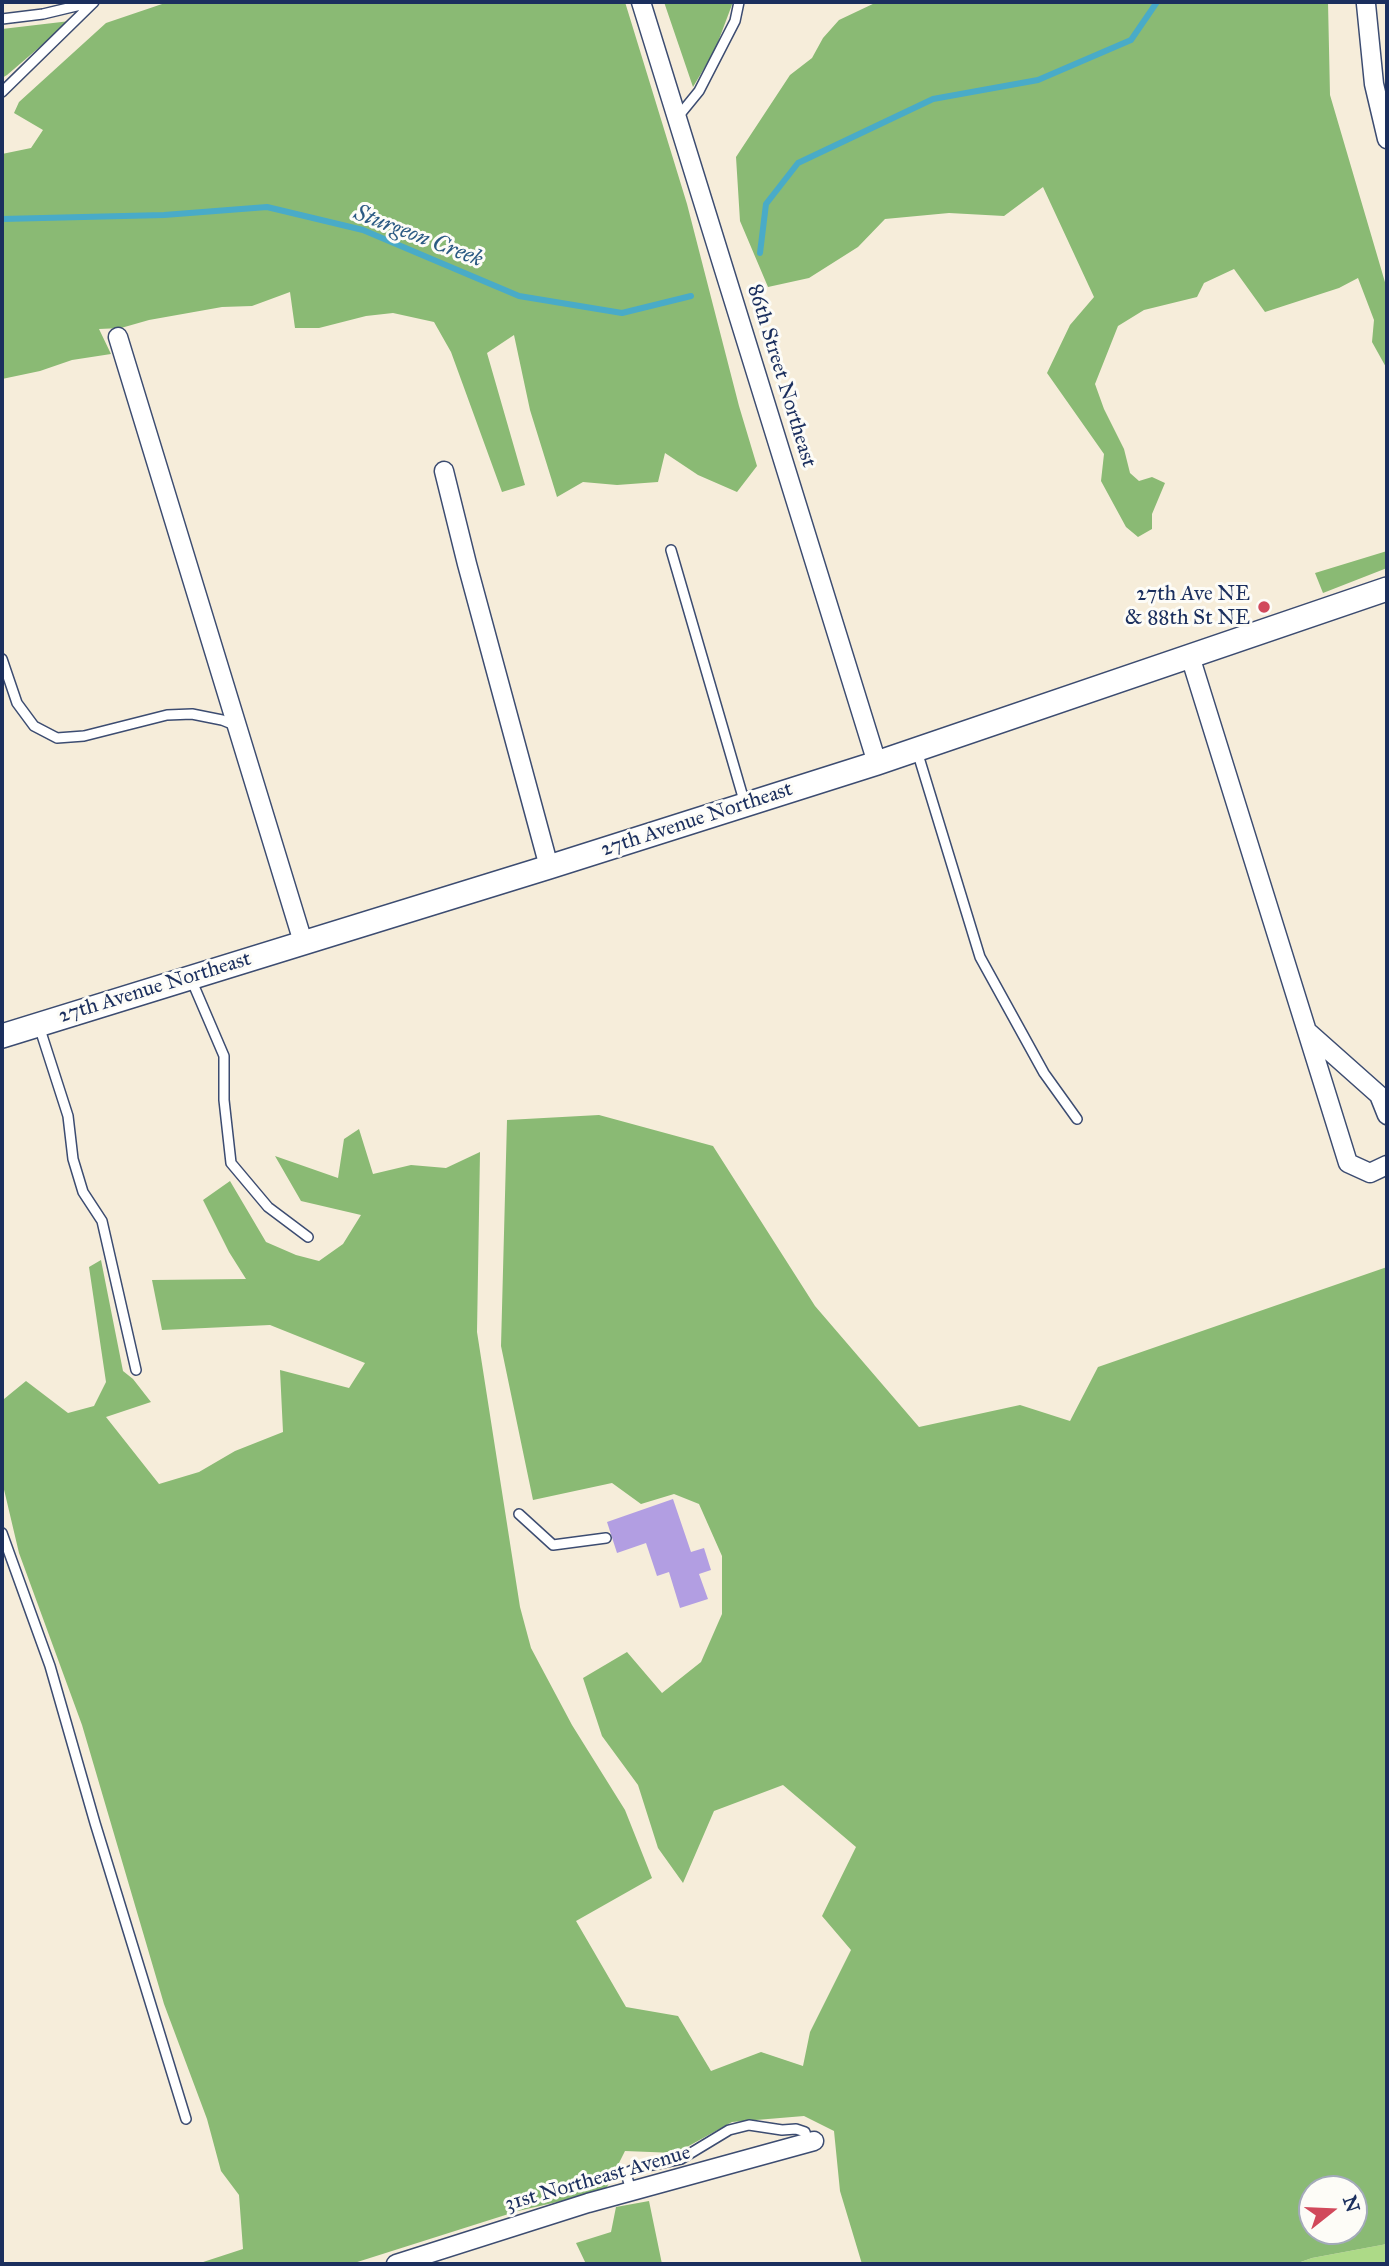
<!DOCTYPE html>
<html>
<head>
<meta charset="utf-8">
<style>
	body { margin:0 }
	#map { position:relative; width:1389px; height:2266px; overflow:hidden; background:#f6edda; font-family:"IM FELL Great Primer",serif }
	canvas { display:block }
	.frame { position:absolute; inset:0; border:4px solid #1b2f5e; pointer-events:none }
	.north { position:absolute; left:1298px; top:2175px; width:70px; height:70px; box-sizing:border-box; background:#fdfcf7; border:2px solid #a3aaba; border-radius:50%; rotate:72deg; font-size:19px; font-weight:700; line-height:28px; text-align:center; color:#1b2f5e }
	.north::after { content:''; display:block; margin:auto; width:24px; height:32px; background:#d1495b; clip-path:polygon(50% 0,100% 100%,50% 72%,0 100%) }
</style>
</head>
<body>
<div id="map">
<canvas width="1389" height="2266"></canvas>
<div class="frame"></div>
<div class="north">N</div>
</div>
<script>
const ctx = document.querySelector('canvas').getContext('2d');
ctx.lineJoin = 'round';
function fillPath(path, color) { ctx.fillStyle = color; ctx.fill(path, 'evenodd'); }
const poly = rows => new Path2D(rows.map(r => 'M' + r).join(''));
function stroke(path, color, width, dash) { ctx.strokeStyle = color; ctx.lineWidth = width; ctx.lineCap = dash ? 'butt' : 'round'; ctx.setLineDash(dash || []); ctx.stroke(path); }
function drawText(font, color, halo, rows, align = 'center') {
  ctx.font = font + ' "IM FELL Great Primer",serif'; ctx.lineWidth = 6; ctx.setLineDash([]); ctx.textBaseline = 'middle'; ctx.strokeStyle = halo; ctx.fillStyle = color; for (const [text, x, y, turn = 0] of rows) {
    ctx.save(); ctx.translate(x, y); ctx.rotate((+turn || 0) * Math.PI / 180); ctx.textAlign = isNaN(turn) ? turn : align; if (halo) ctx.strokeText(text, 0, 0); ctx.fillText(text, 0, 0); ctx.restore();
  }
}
fillPath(poly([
	[1387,2244,1387,2264,1295,2264,1312,2258]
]), '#adda87');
fillPath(poly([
	[168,2,625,2,687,204,739,406,757,466,737,492,698,475,665,453,658,482,617,485,583,482,557,497,530,410,514,335,487,353,525,485,502,492,451,352,434,322,393,313,366,316,319,328,295,328,290,292,252,306,222,307,149,320,121,328,99,329,111,354,72,360,40,371,2,379,2,154,31,148,43,130,14,113,19,102,106,23],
	[664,2,733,2,715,50,693,87],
	[877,2,1328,2,1330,95,1387,289,1387,369,1372,342,1374,320,1358,278,1339,288,1265,312,1234,269,1204,283,1197,297,1144,310,1118,326,1095,384,1104,409,1124,449,1130,473,1139,481,1152,477,1165,483,1152,514,1152,529,1138,537,1126,527,1101,481,1104,454,1047,373,1070,325,1094,297,1043,187,1004,216,949,213,885,219,858,247,809,278,768,287,740,221,736,157,790,75,812,58,823,38,839,20],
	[70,21,7,75,2,78,2,29],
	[1387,551,1387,568,1323,593,1315,573],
	[599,1115,713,1146,815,1306,919,1427,1020,1405,1070,1421,1098,1367,1387,1267,1387,2244,1312,2258,1295,2264,862,2264,840,2191,834,2131,804,2116,732,2122,676,2153,625,2151,605,2191,518,2211,351,2264,197,2264,243,2249,239,2195,221,2171,207,2119,164,2004,82,1725,19,1553,2,1481,2,1409,4,1399,26,1381,68,1413,94,1406,106,1382,89,1267,101,1260,123,1371,133,1379,151,1402,106,1417,159,1484,199,1472,235,1451,283,1432,280,1370,349,1388,365,1363,270,1325,162,1330,152,1280,246,1279,229,1252,203,1200,230,1181,266,1242,296,1255,319,1261,343,1244,361,1215,301,1201,275,1156,338,1178,344,1139,359,1129,373,1174,411,1165,446,1168,480,1152,477,1332,520,1607,531,1648,572,1725,625,1810,652,1878,576,1921,626,2007,678,2016,711,2071,761,2052,803,2066,810,2032,851,1950,822,1916,856,1847,783,1785,714,1811,683,1883,658,1848,638,1785,602,1736,583,1678,627,1652,662,1693,701,1662,722,1614,722,1556,699,1504,674,1494,641,1504,612,1483,533,1500,501,1346,507,1120],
	[1312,2189,1354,2189,1354,2231,1312,2231],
	[649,2201,662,2264,586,2264,576,2243,611,2232,616,2207]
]), '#8aba74');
stroke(poly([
	[2,219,164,215,267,207,363,230,519,296,622,313,691,296],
	[760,253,766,204,798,163,933,99,1038,80,1131,40,1157,2]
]), '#49abc8', 6);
fillPath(poly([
	[673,1499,691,1552,704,1548,711,1570,699,1574,708,1599,680,1608,669,1572,657,1576,646,1543,617,1553,607,1522]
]), '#b29ee2');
const service = poly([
	[2,19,43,14,93,2],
	[2,92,94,2],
	[677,118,699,91,735,21,739,2],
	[671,550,745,804],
	[2,659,17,703,34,726,57,738,84,736,167,715,192,714,222,720,237,726],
	[917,751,980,957,1044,1073,1077,1119],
	[191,979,224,1056,224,1100,231,1163,268,1207,308,1237],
	[39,1026,68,1116,73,1159,83,1192,102,1221,136,1370],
	[519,1514,553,1545,606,1538],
	[2,1533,50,1666,95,1823,186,2119],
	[631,2191,626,2173,637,2168,681,2159,729,2130,749,2125,782,2130,796,2129,805,2132,808,2143]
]);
const minor = poly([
	[641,2,877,763],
	[1366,4,1374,84,1387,139],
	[118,337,303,942],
	[444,471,467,564,549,867],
	[1190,656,1348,1163,1370,1173,1387,1165],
	[1307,1031,1379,1095,1387,1115],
	[396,2264,588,2203,814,2141]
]);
const tertiary = poly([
	[2,1036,549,867,877,763,1387,589]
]);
stroke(service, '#3c4c71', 12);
stroke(minor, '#3c4c71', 21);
stroke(tertiary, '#3c4c71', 26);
stroke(service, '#fff', 9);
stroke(minor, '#fff', 18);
stroke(tertiary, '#fff', 23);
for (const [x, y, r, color] of [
	[1264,607,7,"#d1495b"]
]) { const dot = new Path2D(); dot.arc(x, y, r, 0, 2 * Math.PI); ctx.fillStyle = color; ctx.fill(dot); stroke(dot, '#fdfcf7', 2.5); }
drawText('21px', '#1b2f5e', '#fdfcf7', [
	["86th Street Northeast",781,376,73],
	["27th Avenue Northeast",697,820,-18],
	["27th Avenue Northeast",155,988,-17],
	["31st Northeast Avenue",598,2179,-16]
]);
drawText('21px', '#1b2f5e', '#fdfcf7', [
	["27th Ave NE",1250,595],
	["& 88th St NE",1250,619]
], 'right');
drawText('italic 23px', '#2b5a83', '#fdfcf7', [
	["Sturgeon Creek",418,237,21]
]);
</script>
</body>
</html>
